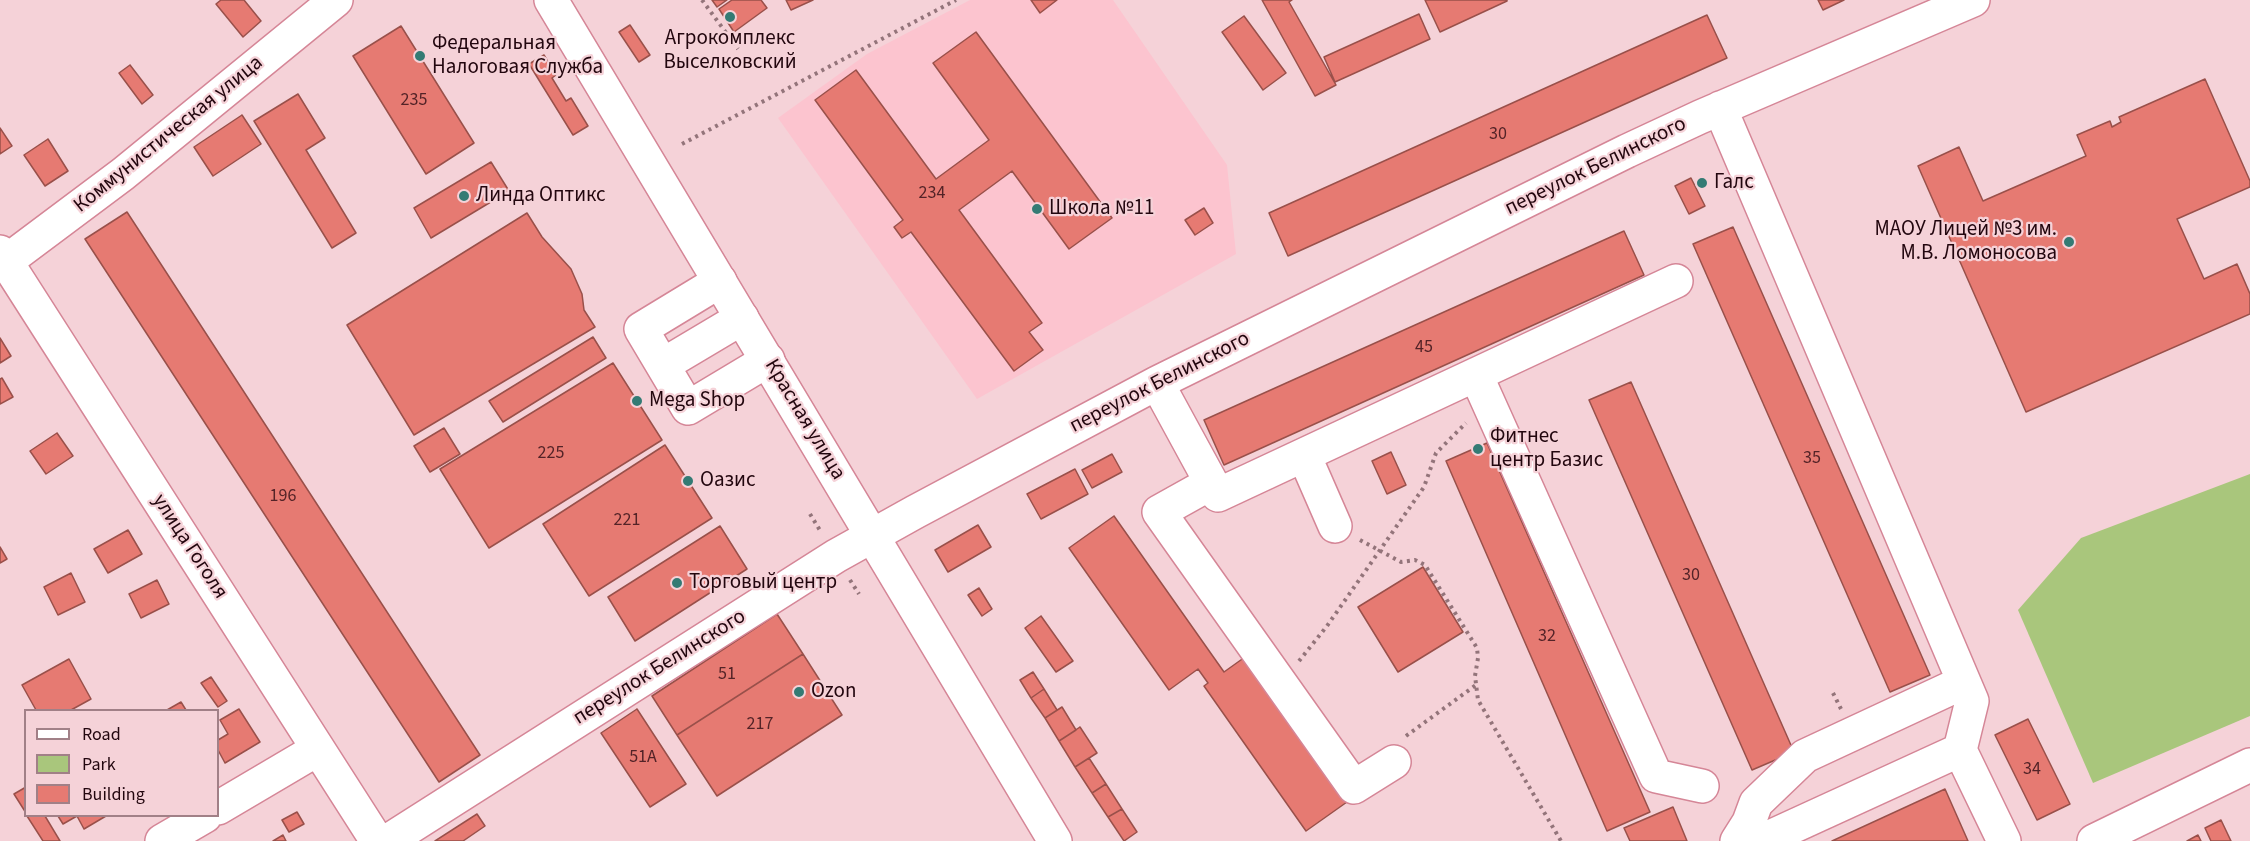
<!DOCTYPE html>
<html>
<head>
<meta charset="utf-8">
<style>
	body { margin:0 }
	#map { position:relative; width:2250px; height:841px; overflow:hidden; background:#f5d2d8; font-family:"Source Sans 3",sans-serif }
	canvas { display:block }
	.legend { position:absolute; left:24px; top:709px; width:195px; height:108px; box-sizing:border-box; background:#f5d2d8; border:2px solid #a18087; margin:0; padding:8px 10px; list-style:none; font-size:18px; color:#22060e }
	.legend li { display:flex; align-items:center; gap:12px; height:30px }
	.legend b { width:30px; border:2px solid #a18087 }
</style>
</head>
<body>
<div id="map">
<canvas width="2250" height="841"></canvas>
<ul class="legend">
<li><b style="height:8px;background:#fff"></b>Road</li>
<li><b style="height:16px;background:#a9c67c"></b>Park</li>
<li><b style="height:16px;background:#e67a72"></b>Building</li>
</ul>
</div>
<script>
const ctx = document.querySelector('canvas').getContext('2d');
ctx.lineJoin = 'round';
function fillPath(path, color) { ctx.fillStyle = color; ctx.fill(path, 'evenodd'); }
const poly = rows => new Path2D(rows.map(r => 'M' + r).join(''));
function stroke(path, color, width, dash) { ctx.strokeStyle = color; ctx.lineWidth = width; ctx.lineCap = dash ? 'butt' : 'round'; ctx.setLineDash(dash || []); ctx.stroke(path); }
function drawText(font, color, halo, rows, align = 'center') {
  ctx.font = font + ' "Source Sans 3",sans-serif'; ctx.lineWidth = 4.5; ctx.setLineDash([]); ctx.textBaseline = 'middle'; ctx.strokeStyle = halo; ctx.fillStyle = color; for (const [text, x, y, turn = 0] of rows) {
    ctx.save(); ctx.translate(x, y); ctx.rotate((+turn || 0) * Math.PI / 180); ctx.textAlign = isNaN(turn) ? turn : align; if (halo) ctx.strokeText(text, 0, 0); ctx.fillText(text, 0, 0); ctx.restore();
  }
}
fillPath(poly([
	[970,0,1113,0,1227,165,1236,254,977,399,778,118,867,54]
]), '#fcc4cf');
fillPath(poly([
	[2250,474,2250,716,2093,783,2018,610,2081,538]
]), '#a9c67c');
const building = poly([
	[221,0,244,0,261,21,243,37,216,4,221,0],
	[712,0,727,0,717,7,712,0],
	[732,0,761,0,767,8,734,32,719,9,732,0],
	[786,0,813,0,791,10,786,0],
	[1031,0,1057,0,1040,13,1031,0],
	[1262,0,1292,0,1289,2,1336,85,1315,96,1262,0],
	[1425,0,1507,0,1507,1,1440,32,1425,0],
	[1818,0,1844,0,1823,10,1818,0],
	[1419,14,1430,39,1335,82,1324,57,1419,14],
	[1707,15,1727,58,1288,256,1269,213,1707,15],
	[1244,16,1286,73,1263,90,1222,32,1244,16],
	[630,25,650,55,639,62,619,32,630,25],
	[401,26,474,143,426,174,353,56,401,26],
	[976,32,1112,218,1069,249,1012,171,959,210,1042,323,1029,332,1043,350,1014,371,911,232,902,238,894,227,903,220,815,100,856,70,936,179,989,140,933,63,976,32],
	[544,55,556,75,552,78,566,101,571,98,588,126,573,135,529,64,544,55],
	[130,65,153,95,142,104,119,73,130,65],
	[2205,79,2250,181,2250,187,2177,219,2204,279,2237,264,2250,294,2250,314,2026,412,1918,166,1959,147,1983,201,2086,156,2077,135,2110,121,2112,127,2121,122,2119,117,2205,79],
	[298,94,325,138,306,150,356,233,332,248,254,121,298,94],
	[242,115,261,144,213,176,194,147,242,115],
	[0,128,12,146,0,154,0,128],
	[48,139,68,171,45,186,24,155,48,139],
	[491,162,509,191,431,238,414,208,491,162],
	[1691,178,1705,206,1689,214,1675,186,1691,178],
	[1204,208,1213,223,1195,235,1185,220,1204,208],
	[127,212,480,755,439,782,85,239,127,212],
	[527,213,542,237,571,269,582,294,584,310,595,327,414,435,347,325,527,213],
	[1733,227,1930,675,1890,692,1693,244,1733,227],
	[1624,231,1644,275,1224,465,1204,420,1624,231],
	[593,337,606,358,503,422,489,401,593,337],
	[0,338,11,356,0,363,0,338],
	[613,363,662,440,489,548,440,469,613,363],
	[2,378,13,397,0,404,0,379,2,378],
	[1631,382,1794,752,1752,770,1589,400,1631,382],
	[444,428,460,454,430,472,414,446,444,428],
	[57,433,73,456,46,474,30,451,57,433],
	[1487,443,1650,812,1607,831,1446,461,1487,443],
	[665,445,712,518,589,596,543,524,665,445],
	[1391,452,1406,485,1387,494,1372,461,1391,452],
	[1112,454,1122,472,1092,488,1082,470,1112,454],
	[1075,469,1088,494,1041,519,1027,494,1075,469],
	[1114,516,1224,672,1245,657,1347,802,1306,831,1204,686,1208,683,1198,669,1169,690,1069,548,1114,516],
	[978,525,991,547,948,572,935,550,978,525],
	[720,526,747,569,635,641,608,597,720,526],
	[128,530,142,554,108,573,94,549,128,530],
	[0,547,7,559,0,563,0,547],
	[1423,567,1463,632,1398,672,1358,607,1423,567],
	[71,573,85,602,58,615,44,587,71,573],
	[157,580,169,604,141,618,129,594,157,580],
	[979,588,992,609,982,616,968,595,979,588],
	[777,614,803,654,677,735,652,696,777,614],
	[1041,616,1073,661,1056,672,1025,628,1041,616],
	[803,654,842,715,717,796,677,735,803,654],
	[69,659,91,699,71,710,36,710,22,685,69,659],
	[1033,672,1044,689,1031,698,1020,680,1033,672],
	[211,677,227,701,218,707,201,683,211,677],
	[1044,689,1057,710,1045,718,1031,698,1044,689],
	[181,702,186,710,167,710,181,702],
	[1062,707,1076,730,1059,741,1045,718,1062,707],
	[239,709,260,742,225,763,218,750,218,740,228,734,220,720,239,709],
	[637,709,686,784,650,807,601,733,637,709],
	[2028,719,2070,804,2037,820,1995,735,2028,719],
	[1080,727,1097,753,1075,767,1059,741,1080,727],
	[1089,758,1106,784,1092,793,1075,767,1089,758],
	[1106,784,1122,809,1108,817,1092,793,1106,784],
	[26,787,26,813,14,794,26,787],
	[1945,789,1968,841,1832,841,1945,789],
	[1673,807,1687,841,1630,841,1624,828,1673,807],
	[1122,809,1137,832,1124,841,1108,817,1122,809],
	[297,812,304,824,289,832,282,820,297,812],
	[477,814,485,826,463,841,435,841,477,814],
	[27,816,45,816,60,841,43,841,27,816],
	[58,816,106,816,84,829,77,816,63,824,58,816],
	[2221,820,2231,841,2211,841,2205,828,2221,820],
	[283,835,286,841,273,841,283,835],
	[2198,835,2201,841,2187,841,2198,835]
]);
fillPath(building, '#e67a72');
stroke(building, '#99504a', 1.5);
const minor = poly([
	[1720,108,1972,701,1960,750,2004,841],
	[0,252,377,841],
	[0,266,123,174,336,0],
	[720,281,641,329,688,408,768,360],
	[663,365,742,318],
	[1476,375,1656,776,1702,786],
	[1157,383,1218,495,1676,281],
	[1304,455,1335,526],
	[1211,483,1159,512,1354,787,1394,762],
	[218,808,318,749],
	[162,841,205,816],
	[388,841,836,556,915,512,1157,383,1627,151,1700,117,1973,0],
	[1737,841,1749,822,1756,803,1805,756,1964,682],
	[1766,841,1770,837,1960,750],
	[2094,841,2250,765]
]);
const major = poly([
	[551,0,1055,841]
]);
stroke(minor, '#d58697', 36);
stroke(major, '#d58697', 36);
stroke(poly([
	[702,0,738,49],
	[682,144,956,0],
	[810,514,821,532],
	[1360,540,1401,562,1415,560,1425,565,1477,648,1478,658,1475,676,1478,700,1561,841],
	[850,580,859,594],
	[1299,661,1327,626,1424,487,1436,453,1466,423],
	[1833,693,1841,709],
	[1406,736,1476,685]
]), '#93747a', 4, [3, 4.5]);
stroke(minor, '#fff', 33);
stroke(major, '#fff', 33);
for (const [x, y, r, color] of [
	[730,17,6,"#347b74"],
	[420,56,6,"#347b74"],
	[1702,183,6,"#347b74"],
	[464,196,6,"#347b74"],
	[1037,209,6,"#347b74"],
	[2069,242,6,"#347b74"],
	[637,401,6,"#347b74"],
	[1478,449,6,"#347b74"],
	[688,481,6,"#347b74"],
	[677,583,6,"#347b74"],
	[799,692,6,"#347b74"]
]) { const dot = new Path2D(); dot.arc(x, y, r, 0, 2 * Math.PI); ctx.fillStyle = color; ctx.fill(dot); stroke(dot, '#f5d2d8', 2); }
drawText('18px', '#532327', null, [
	["235",414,101],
	["30",1498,135],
	["234",932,194],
	["45",1424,348],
	["225",551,454],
	["35",1812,459],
	["196",283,497],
	["221",627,521],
	["30",1691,576],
	["32",1547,637],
	["51",727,675],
	["217",760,725],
	["51А",643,758],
	["34",2032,770]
]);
drawText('21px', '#22060e', '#f5d2d8', [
	["Агрокомплекс",730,39,"center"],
	["Выселковский",730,63,"center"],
	["Федеральная",432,44],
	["Налоговая Служба",432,68],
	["Галс",1714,183],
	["Линда Оптикс",476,196],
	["Школа №11",1049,209],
	["МАОУ Лицей №3 им.",2057,230,"right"],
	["М.В. Ломоносова",2057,254,"right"],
	["Mega Shop",649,401],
	["Фитнес",1490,437],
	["центр Базис",1490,461],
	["Оазис",700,481],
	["Торговый центр",689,583],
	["Ozon",811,692]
], 'left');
drawText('21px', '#22060e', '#f5d2d8', [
	["Коммунистическая улица",169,135,-39],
	["переулок Белинского",1596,167,-26],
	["переулок Белинского",1160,383,-27],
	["Красная улица",804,420,59],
	["улица Гоголя",189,547,57],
	["переулок Белинского",660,668,-32]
]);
</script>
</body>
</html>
